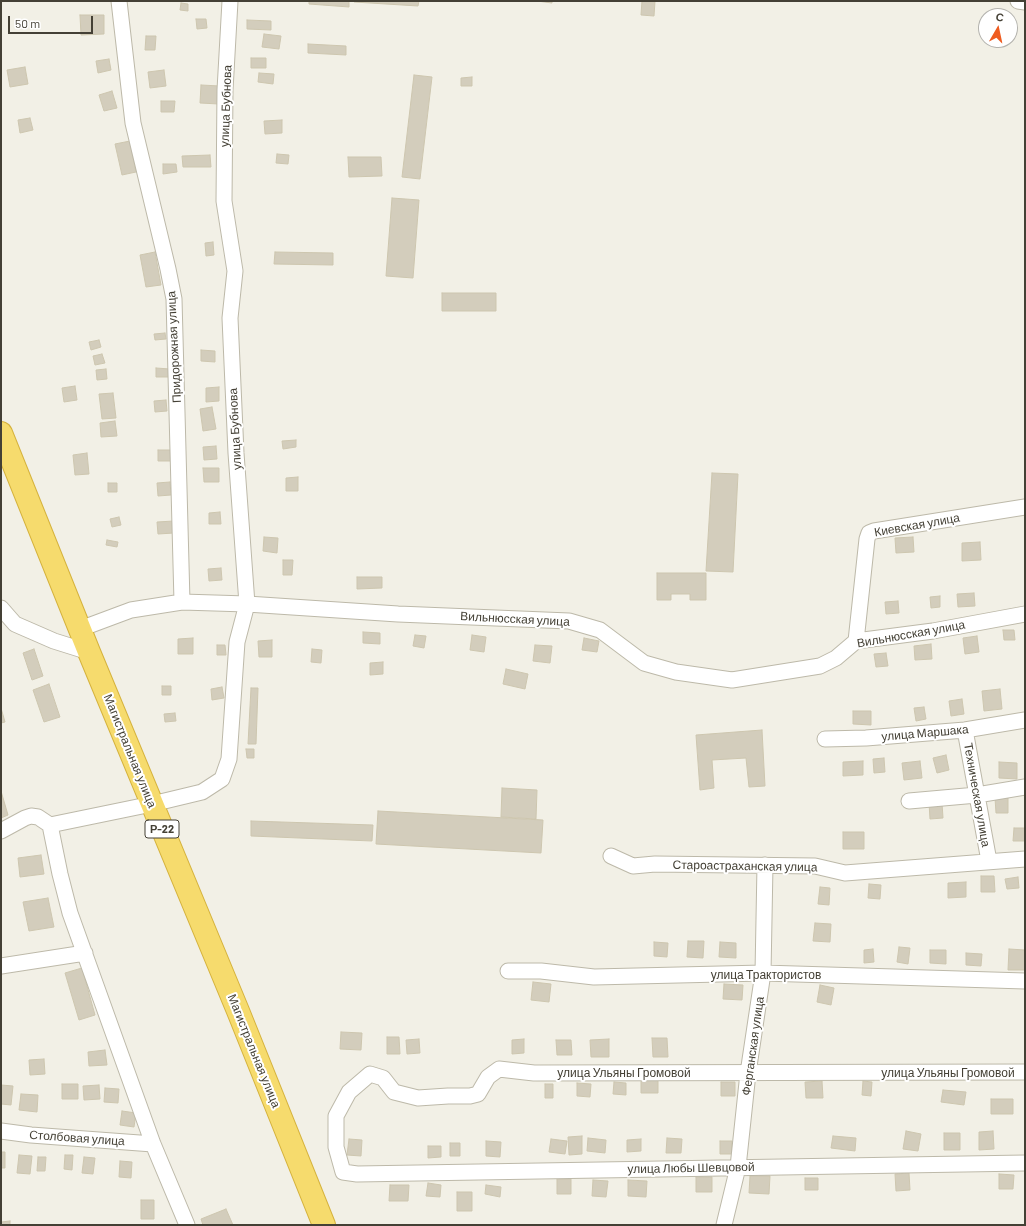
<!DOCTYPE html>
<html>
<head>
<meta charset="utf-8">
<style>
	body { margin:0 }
	#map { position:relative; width:1026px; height:1226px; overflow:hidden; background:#f2f0e6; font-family:Barlow,sans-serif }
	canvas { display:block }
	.frame { position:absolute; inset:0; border:2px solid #444035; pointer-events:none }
	.north { position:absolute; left:978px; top:8px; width:40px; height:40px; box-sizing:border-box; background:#fff; border:1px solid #b4b3ae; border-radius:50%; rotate:9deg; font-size:11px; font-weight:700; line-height:16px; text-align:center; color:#444035 }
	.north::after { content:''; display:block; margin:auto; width:14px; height:18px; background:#ef5c20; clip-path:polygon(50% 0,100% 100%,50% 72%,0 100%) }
	.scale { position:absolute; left:8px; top:16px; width:85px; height:18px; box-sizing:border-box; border:2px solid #444035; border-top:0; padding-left:5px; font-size:12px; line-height:14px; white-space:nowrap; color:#444035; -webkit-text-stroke:3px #fff; paint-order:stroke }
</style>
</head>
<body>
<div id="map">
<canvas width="1026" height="1226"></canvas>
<div class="frame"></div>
<div class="north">С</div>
<div class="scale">50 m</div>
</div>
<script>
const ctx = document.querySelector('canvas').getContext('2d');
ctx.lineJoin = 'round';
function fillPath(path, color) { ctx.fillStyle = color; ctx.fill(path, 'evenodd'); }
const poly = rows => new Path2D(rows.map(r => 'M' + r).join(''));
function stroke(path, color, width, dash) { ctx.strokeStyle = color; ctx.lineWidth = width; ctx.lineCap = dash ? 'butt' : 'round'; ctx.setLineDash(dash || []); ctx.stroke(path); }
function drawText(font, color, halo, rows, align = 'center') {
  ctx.font = font + ' Barlow,sans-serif'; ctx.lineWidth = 4; ctx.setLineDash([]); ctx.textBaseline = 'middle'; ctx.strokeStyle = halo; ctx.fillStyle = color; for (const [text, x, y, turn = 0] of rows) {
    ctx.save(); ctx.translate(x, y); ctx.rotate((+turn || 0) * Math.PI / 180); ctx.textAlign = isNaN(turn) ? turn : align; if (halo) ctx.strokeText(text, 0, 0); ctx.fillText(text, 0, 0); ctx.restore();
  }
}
const building = poly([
	[309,1,349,1,349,7,309,4,309,1],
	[354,1,419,1,418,6,354,2,354,1],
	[537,1,552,1,552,3,537,1],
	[642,1,655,1,654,16,641,15,642,1],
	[181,3,188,4,188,11,180,10,181,3],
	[80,15,104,15,104,34,81,35,80,15],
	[196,19,206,19,207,28,197,29,196,19],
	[247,20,271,21,271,30,247,29,247,20],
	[264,34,281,36,279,49,262,47,264,34],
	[146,36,156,36,155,50,145,50,146,36],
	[308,44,346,46,346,55,308,53,308,44],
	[251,58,266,58,266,68,251,68,251,58],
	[109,59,111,70,98,73,96,61,109,59],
	[25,67,28,84,10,87,7,70,25,67],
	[164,70,166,86,150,88,148,72,164,70],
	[259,73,274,74,273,84,258,82,259,73],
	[414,75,432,77,420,179,402,177,414,75],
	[472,77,472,86,461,86,461,78,472,77],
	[201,85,220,86,219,104,200,103,201,85],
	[112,91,117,108,104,111,99,95,112,91],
	[161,101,175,101,174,112,161,112,161,101],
	[30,118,33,130,20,133,18,120,30,118],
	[282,120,282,133,265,134,264,121,282,120],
	[130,141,136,172,122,175,115,144,130,141],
	[277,154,289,155,288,164,276,163,277,154],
	[210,155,211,167,183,167,182,156,210,155],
	[348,157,381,157,382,176,349,177,348,157],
	[163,164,176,164,177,172,163,174,163,164],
	[392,198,419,200,413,278,386,276,392,198],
	[213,242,214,255,206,256,205,243,213,242],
	[155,252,161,285,146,287,140,255,155,252],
	[275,252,333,253,333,265,274,264,275,252],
	[442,293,496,293,496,311,442,311,442,293],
	[165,333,166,339,155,340,154,334,165,333],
	[99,340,101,347,91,350,89,342,99,340],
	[201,350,215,351,215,362,201,361,201,350],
	[102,354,105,363,95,365,93,356,102,354],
	[156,368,170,369,170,377,156,377,156,368],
	[106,369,107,379,97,380,96,370,106,369],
	[75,386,77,400,64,402,62,388,75,386],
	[219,387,219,401,206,402,206,388,219,387],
	[113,393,116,418,102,419,99,394,113,393],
	[166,400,167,411,155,412,154,401,166,400],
	[212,407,216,429,203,431,200,409,212,407],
	[115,421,117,436,101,437,100,423,115,421],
	[296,440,296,447,283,449,282,441,296,440],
	[216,446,217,459,204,460,203,447,216,446],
	[158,450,172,450,172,461,158,461,158,450],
	[87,453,89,474,75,475,73,455,87,453],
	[203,468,219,468,219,482,204,482,203,468],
	[712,473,738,474,733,572,706,571,712,473],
	[298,477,298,491,286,491,286,478,298,477],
	[170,482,171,495,158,496,157,483,170,482],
	[108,483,117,483,117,492,108,492,108,483],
	[220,512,221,524,209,524,209,513,220,512],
	[119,517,121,525,112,527,110,519,119,517],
	[174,521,174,533,158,534,157,522,174,521],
	[264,537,278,538,277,553,263,551,264,537],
	[913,537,914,552,896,553,895,538,913,537],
	[107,540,118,542,117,547,106,545,107,540],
	[980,542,981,560,962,561,962,543,980,542],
	[283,560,293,560,292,575,283,575,283,560],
	[221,568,222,580,209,581,208,569,221,568],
	[657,573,706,573,706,600,690,600,690,594,671,594,671,600,657,600,657,573],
	[357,577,382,577,382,588,357,589,357,577],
	[974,593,975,606,958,607,957,594,974,593],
	[940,596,940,607,931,608,930,597,940,596],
	[898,601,899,613,886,614,885,602,898,601],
	[1003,630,1014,630,1015,640,1004,640,1003,630],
	[363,632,380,633,380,644,363,643,363,632],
	[415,635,426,636,424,648,413,646,415,635],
	[472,635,486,637,484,652,470,650,472,635],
	[977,636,979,652,965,654,963,638,977,636],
	[193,638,193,654,178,654,178,639,193,638],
	[584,638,599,641,597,652,582,650,584,638],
	[272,640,272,657,259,657,258,641,272,640],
	[931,644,932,659,915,660,914,646,931,644],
	[217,645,225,645,226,655,217,655,217,645],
	[535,645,552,646,550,663,533,661,535,645],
	[34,649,43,676,32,680,23,653,34,649],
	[312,649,322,650,321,663,311,662,312,649],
	[886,653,888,666,876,667,874,654,886,653],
	[383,662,383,674,370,675,370,663,383,662],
	[506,669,528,674,525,689,503,684,506,669],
	[49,684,60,717,44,722,33,690,49,684],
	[162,686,171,686,171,695,162,695,162,686],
	[222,687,224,698,212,700,211,689,222,687],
	[251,688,258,688,256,744,248,744,251,688],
	[1000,689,1002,709,984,711,982,691,1000,689],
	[962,699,964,714,951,716,949,701,962,699],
	[924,707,926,719,916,721,914,708,924,707],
	[1,708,5,722,1,723,1,708],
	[853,711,871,711,871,725,853,724,853,711],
	[175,713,176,721,165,722,164,714,175,713],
	[762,730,765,786,749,787,746,758,712,760,714,788,700,790,696,735,762,730],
	[246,749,254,749,254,758,247,758,246,749],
	[946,755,949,770,937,773,933,758,946,755],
	[884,758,885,772,874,773,873,759,884,758],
	[863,761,863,775,843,776,843,762,863,761],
	[920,761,922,778,904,780,902,763,920,761],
	[999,762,1017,763,1017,779,999,778,999,762],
	[502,788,537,790,536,819,501,817,502,788],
	[1,791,8,815,1,818,1,791],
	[995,798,1008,798,1008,813,996,813,995,798],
	[929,803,942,803,943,818,930,819,929,803],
	[378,811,543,820,541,853,376,844,378,811],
	[251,821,373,825,372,841,251,836,251,821],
	[1014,828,1025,828,1025,841,1013,841,1014,828],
	[843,832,864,832,864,849,843,849,843,832],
	[41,855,44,874,20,877,18,858,41,855],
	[981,876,994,876,995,892,981,892,981,876],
	[1018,877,1019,888,1007,889,1005,879,1018,877],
	[966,882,966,897,948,898,948,883,966,882],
	[869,884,881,885,880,899,868,898,869,884],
	[820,887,830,888,829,905,818,904,820,887],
	[48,898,54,927,29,931,23,902,48,898],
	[815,923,831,924,830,942,813,941,815,923],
	[688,941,704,941,703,958,687,957,688,941],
	[654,942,668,943,667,957,654,956,654,942],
	[720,942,736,943,736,958,719,957,720,942],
	[899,947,910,948,908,964,897,962,899,947],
	[873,949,874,962,864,963,864,950,873,949],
	[1009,949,1025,950,1025,970,1008,970,1009,949],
	[930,950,946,950,946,964,930,963,930,950],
	[966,953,982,954,981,966,966,965,966,953],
	[82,968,95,1015,79,1020,65,973,82,968],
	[533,982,551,984,549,1002,531,1000,533,982],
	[724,984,743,985,742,1000,723,999,724,984],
	[820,985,834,988,831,1005,817,1002,820,985],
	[341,1032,362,1033,361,1050,340,1049,341,1032],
	[387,1037,399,1037,400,1054,387,1054,387,1037],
	[652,1038,667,1038,668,1057,653,1057,652,1038],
	[419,1039,420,1053,407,1054,406,1040,419,1039],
	[524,1039,524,1053,512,1054,512,1040,524,1039],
	[609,1039,609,1057,591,1057,590,1040,609,1039],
	[556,1040,571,1040,572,1055,557,1055,556,1040],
	[105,1050,107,1065,89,1066,88,1052,105,1050],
	[44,1059,45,1074,30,1075,29,1060,44,1059],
	[641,1080,658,1080,658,1093,641,1093,641,1080],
	[822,1081,823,1098,806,1098,805,1082,822,1081],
	[863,1081,872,1082,871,1096,862,1095,863,1081],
	[614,1082,626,1083,626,1095,613,1094,614,1082],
	[721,1082,735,1082,735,1096,721,1096,721,1082],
	[577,1083,591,1084,590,1097,577,1096,577,1083],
	[62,1084,78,1084,78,1099,62,1099,62,1084],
	[545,1084,553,1084,553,1098,545,1098,545,1084],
	[1,1085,13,1086,11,1105,1,1104,1,1085],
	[99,1085,100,1099,84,1100,83,1086,99,1085],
	[105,1088,119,1089,118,1103,104,1102,105,1088],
	[943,1090,966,1092,964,1105,941,1102,943,1090],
	[21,1094,38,1095,37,1112,19,1110,21,1094],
	[991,1099,1013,1099,1013,1114,991,1114,991,1099],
	[122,1111,136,1113,134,1127,120,1125,122,1111],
	[906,1131,921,1134,918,1151,903,1149,906,1131],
	[993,1131,994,1149,979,1150,979,1132,993,1131],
	[944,1133,960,1133,960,1150,944,1150,944,1133],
	[582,1136,582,1154,569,1155,568,1137,582,1136],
	[833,1136,856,1138,855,1151,831,1148,833,1136],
	[588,1138,606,1140,605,1153,587,1151,588,1138],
	[667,1138,682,1139,681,1153,666,1153,667,1138],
	[349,1139,362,1140,361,1156,347,1155,349,1139],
	[551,1139,567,1141,565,1154,549,1152,551,1139],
	[641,1139,641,1151,627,1152,627,1140,641,1139],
	[486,1141,501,1142,500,1157,486,1156,486,1141],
	[720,1141,732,1141,732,1154,720,1154,720,1141],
	[450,1143,460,1143,460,1156,450,1156,450,1143],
	[428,1146,441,1146,441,1157,428,1158,428,1146],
	[1,1152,5,1152,5,1168,1,1168,1,1152],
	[19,1155,32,1156,30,1174,17,1173,19,1155],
	[65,1155,73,1155,72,1170,64,1169,65,1155],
	[38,1157,46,1157,45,1171,37,1171,38,1157],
	[84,1157,95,1158,93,1174,82,1173,84,1157],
	[120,1161,132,1162,131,1178,119,1177,120,1161],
	[909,1173,910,1190,896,1191,895,1174,909,1173],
	[999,1174,1014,1175,1013,1189,999,1189,999,1174],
	[750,1176,770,1176,769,1194,749,1193,750,1176],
	[696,1177,712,1177,712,1192,696,1192,696,1177],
	[805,1178,818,1178,818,1190,805,1190,805,1178],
	[557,1179,571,1179,571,1194,557,1194,557,1179],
	[593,1180,608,1181,606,1197,592,1196,593,1180],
	[628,1180,647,1181,646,1197,628,1196,628,1180],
	[428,1183,441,1185,440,1197,426,1196,428,1183],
	[390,1185,409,1185,408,1201,389,1201,390,1185],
	[486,1185,501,1187,500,1197,485,1194,486,1185],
	[457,1192,472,1192,472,1211,457,1211,457,1192],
	[141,1200,154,1200,154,1219,141,1219,141,1200],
	[226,1209,233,1225,203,1225,201,1219,226,1209],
	[10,1221,10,1225,1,1225,1,1222,10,1221]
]);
fillPath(building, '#d3cdbc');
stroke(building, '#cdc6af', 1);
const minor = poly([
	[119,1,133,123,168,269,174,299,182,602],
	[1018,1,1025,2],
	[1,608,15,624,54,641,89,652],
	[80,629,131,610,182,602,247,604,398,614,569,621,600,630,644,663,676,672,732,680,820,666,836,658,856,641,933,631,1025,614],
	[856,641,867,539,869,533,874,531,1025,507],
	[965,730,989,861],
	[825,739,866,738,965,730,1025,720],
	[909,801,977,795,1025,787],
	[50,825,60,874,70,913,153,1144,187,1225],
	[1,831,25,818,31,816,38,817,50,825,152,804,202,792,222,779,229,759,237,642,247,604,236,453,230,318,235,271,224,201,225,90,230,1],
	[611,856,633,866,655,864,815,866,845,873,1025,859],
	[1,966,85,953],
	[508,971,541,971,594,977,763,973,1025,981],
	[1025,1072,534,1073,499,1069,488,1077,478,1094,470,1096,448,1096,418,1098,394,1092,383,1078,370,1074,349,1092,336,1116,336,1147,343,1172,357,1174,1025,1163],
	[1,1131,31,1135,153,1144],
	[724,1225,738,1167,748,1073,763,973,765,865]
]);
const highway = poly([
	[1,433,89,652,238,1011,324,1225]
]);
stroke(minor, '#bdb9a9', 17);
stroke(highway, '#d5b23d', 24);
stroke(minor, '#fff', 15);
stroke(highway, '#f6db6d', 22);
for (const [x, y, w] of [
	[162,829,34]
]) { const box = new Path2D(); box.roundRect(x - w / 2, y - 9, w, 18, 3); ctx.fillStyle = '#fff'; ctx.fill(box); stroke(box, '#444035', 1); }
drawText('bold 11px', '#444035', null, [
	["Р-22",162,829]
]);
drawText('12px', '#444035', '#fff', [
	["улица Бубнова",226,106,-88],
	["Придорожная улица",174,347,-93],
	["улица Бубнова",235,429,-93],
	["Киевская улица",917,525,-10],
	["Вильнюсская улица",515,619,3],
	["Вильнюсская улица",911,634,-10],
	["улица Маршака",925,733,-5],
	["Магистральная улица",130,751,68],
	["Техническая улица",977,795,80],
	["Староастраханская улица",745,866,1],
	["улица Трактористов",766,975],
	["Ферганская улица",753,1046,-82],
	["Магистральная улица",254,1051,68],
	["улица Ульяны Громовой",624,1073],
	["улица Ульяны Громовой",948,1073],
	["Столбовая улица",77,1138,4],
	["улица Любы Шевцовой",691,1168,-1]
]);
</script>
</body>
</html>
